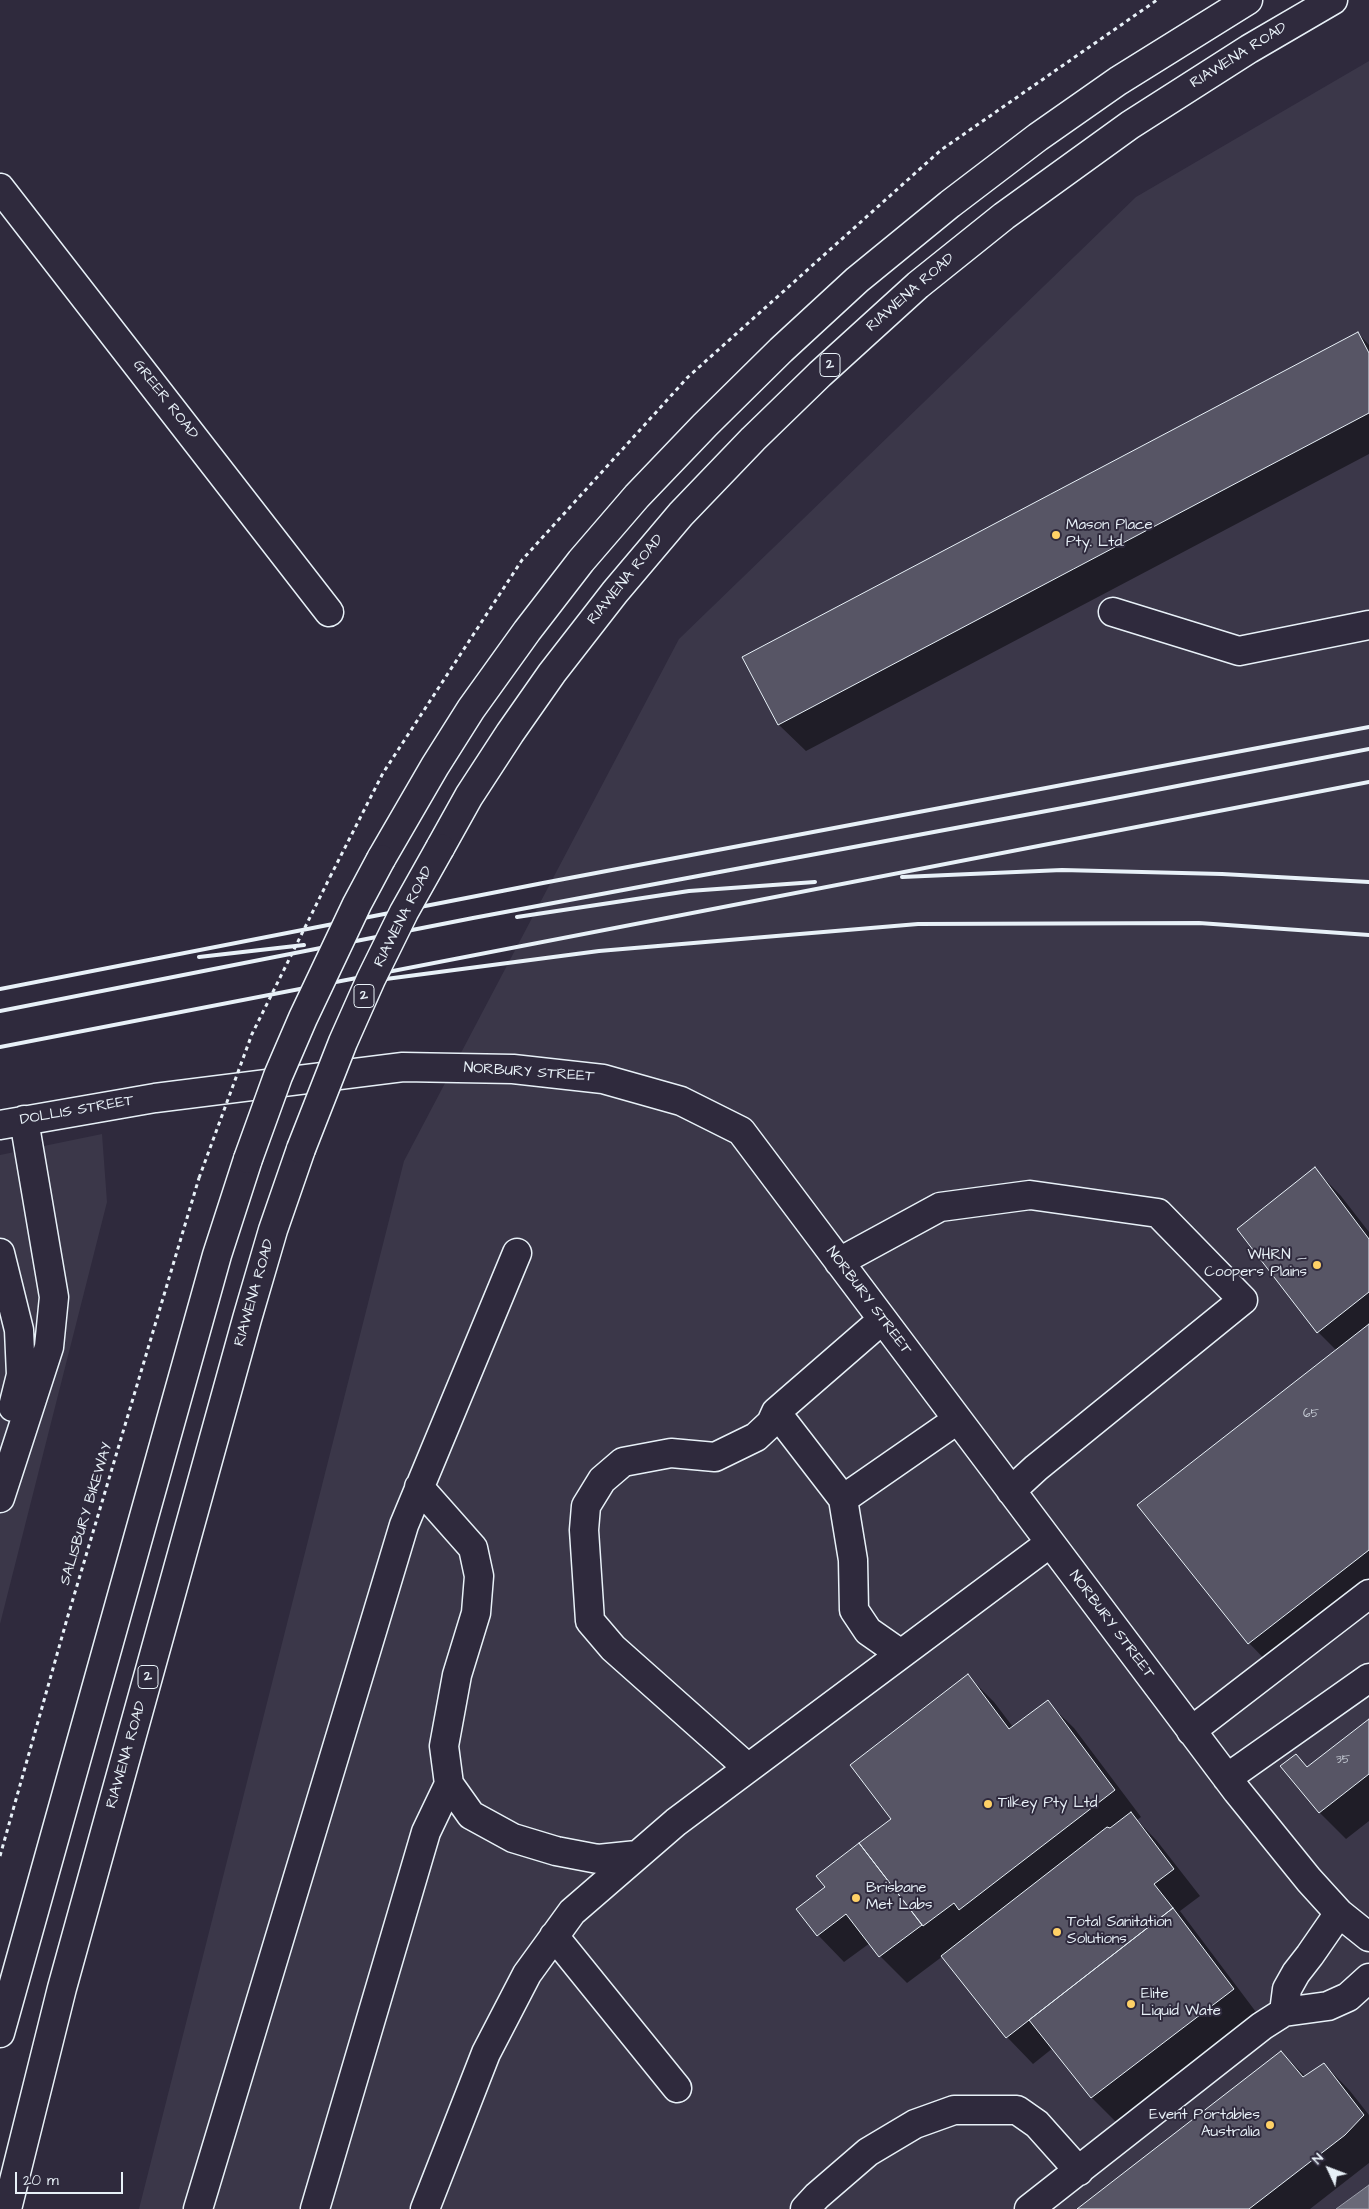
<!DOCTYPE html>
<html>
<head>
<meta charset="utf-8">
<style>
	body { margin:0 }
	#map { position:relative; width:1369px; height:2209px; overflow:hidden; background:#2f2a3d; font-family:"Architects Daughter",sans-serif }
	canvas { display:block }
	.north { position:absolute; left:1304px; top:2144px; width:50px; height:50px; -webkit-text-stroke:4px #2f2a3d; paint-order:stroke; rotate:313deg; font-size:14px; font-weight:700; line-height:20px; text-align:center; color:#e8f1f8 }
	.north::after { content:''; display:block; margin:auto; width:18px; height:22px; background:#e8f1f8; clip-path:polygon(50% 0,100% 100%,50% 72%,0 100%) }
	.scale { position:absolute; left:15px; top:2172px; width:108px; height:22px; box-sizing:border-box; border:2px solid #e8f1f8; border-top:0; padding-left:6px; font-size:15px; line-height:18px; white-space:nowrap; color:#e8f1f8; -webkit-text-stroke:4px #2f2a3d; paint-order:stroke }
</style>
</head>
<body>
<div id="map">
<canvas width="1369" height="2209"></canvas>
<div class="north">N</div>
<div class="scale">20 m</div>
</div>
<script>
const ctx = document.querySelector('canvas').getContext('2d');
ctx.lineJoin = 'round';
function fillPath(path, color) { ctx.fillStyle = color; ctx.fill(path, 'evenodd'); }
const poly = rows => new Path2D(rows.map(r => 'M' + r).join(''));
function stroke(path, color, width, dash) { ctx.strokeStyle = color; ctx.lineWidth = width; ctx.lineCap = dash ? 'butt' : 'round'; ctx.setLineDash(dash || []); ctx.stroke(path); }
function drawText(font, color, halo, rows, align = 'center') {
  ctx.font = font + ' "Architects Daughter",sans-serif'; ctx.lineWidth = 4; ctx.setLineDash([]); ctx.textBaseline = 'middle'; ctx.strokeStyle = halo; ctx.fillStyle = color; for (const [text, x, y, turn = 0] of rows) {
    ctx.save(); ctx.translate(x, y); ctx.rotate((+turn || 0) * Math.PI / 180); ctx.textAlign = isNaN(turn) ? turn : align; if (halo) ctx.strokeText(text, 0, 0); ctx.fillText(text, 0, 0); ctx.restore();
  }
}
fillPath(poly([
	[1369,61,1369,2185,1336,2209,139,2209,404,1161,679,639,1136,197],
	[102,1134,107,1202,0,1624,0,1155]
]), '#3b3749');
const water = poly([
	[1369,2185,1369,2209,1336,2209,1369,2185]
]);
fillPath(water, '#696978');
stroke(water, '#9c9fab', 1);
fillPath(poly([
	[1358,333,1369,345,1369,454,806,751,779,725,744,658],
	[1315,1169,1341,1196,1369,1232,1369,1597,1275,1670,1249,1643,1337,1351,1318,1332,1239,1229],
	[968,1676,994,1702,1013,1727,1047,1702,1074,1728,1141,1817,1137,1820,1157,1841,1200,1896,1180,1911,1259,2016,1118,2124,1092,2098,1053,2048,1033,2064,1007,2037,943,1956,907,1983,880,1956,870,1943,844,1962,818,1935,797,1909,827,1887,818,1876,893,1819],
	[1369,1721,1369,1821,1346,1839,1320,1813,1282,1767,1296,1756,1308,1768],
	[1281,2052,1306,2077,1324,2064,1350,2091,1369,2115,1369,2163,1310,2209,1079,2209]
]), '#0007');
const building = poly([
	[1358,332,1369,353,1369,413,778,725,742,657,1358,332],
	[1315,1167,1369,1239,1369,1292,1317,1333,1237,1229,1315,1167],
	[1369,1324,1369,1550,1248,1644,1137,1505,1369,1324],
	[968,1674,1009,1729,1048,1700,1115,1790,959,1910,954,1903,923,1926,859,1843,891,1819,850,1765,968,1674],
	[1369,1719,1369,1774,1319,1813,1280,1766,1296,1754,1307,1767,1369,1719],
	[1131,1812,1174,1869,1154,1884,1173,1908,1006,2038,941,1956,1107,1827,1110,1828,1131,1812],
	[859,1843,922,1925,879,1957,846,1914,817,1936,796,1909,825,1887,816,1876,859,1843],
	[1173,1908,1234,1989,1091,2098,1029,2020,1173,1908],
	[1281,2051,1303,2077,1324,2063,1364,2115,1345,2135,1249,2209,1077,2209,1281,2051]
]);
fillPath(building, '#575565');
stroke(building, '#e8f1f8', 1);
const minor = poly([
	[0,188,329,612],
	[1113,612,1239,651,1369,625],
	[0,1125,155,1098,403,1067,513,1069,603,1079,681,1101,741,1131,1237,1791,1309,1880,1339,1913,1369,1937],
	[0,1253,19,1330,21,1375,13,1407],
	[839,1262,940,1207,1030,1195,1158,1213,1243,1300,1036,1468,1011,1491],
	[776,1412,843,1499,853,1560,854,1610,868,1631,901,1654],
	[419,1487,473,1548,479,1576,476,1613,457,1675,444,1746,449,1784,471,1815,513,1838,556,1851,598,1859,637,1855],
	[0,1498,49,1347,54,1297,24,1120],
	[843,1499,957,1420],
	[1191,1731,1369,1594],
	[748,1768,613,1648,590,1621,584,1530,586,1506,602,1480,623,1462,671,1453,715,1457,756,1437,771,1423,776,1412,882,1320],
	[1227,1778,1369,1678],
	[554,1936,677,2088],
	[1284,2012,1287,1989,1296,1973,1310,1955,1339,1913],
	[198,2209,404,1525,517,1253],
	[315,2209,426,1832,449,1784],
	[425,2209,486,2053,527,1974,572,1912,676,1822,1050,1543],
	[805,2209,817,2196,868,2152,915,2124,954,2110,1017,2110,1037,2124,1079,2171],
	[1029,2209,1262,2026,1284,2012,1328,2006,1348,1997,1369,1978]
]);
const highway = poly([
	[440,848,469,796,510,733,552,673,615,592,681,514,753,439,820,374,918,285,1004,216,1130,125,1249,49,1333,0],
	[381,859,435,766,471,709,527,631,581,561,637,496,705,425,781,350,857,280,950,204,1038,137,1118,81,1248,0],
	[0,2033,217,1255,248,1159],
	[7,2209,62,1988,247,1319,273,1230,301,1149]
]);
stroke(minor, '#e8f1f8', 31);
stroke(highway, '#e8f1f8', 31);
stroke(poly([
	[330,877,383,773,522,560,688,377,941,150,1157,0],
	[0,1856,67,1619,199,1178]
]), '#e8f1f8', 3, [4, 4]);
stroke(minor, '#2f2a3d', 28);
stroke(highway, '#2f2a3d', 28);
stroke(poly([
	[902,877,1062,870,1222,874,1369,882],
	[517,917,689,891,815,882],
	[199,957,304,945],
	[363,982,599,951,918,924,1199,923,1369,935],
	[0,989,543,883,1369,727],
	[0,1011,473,918,1084,804,1369,749],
	[0,1047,1369,782]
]), '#e8f1f8', 4);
const highwayBridge = poly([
	[301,1149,343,1042,371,979,404,912,440,848],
	[248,1159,278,1076,303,1018,357,904,381,859]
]);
stroke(highwayBridge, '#e8f1f8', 31, []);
stroke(poly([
	[199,1178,252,1034,330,877]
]), '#e8f1f8', 3, [4, 4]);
stroke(highwayBridge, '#2f2a3d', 28);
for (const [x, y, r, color] of [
	[1056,535,5,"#ffd166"],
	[1317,1265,5,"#ffd166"],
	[988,1804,5,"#ffd166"],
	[856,1898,5,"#ffd166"],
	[1057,1932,5,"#ffd166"],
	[1131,2004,5,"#ffd166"],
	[1270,2125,5,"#ffd166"]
]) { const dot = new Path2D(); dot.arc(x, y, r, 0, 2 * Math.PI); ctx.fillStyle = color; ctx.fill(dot); stroke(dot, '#2f2a3d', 2); }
drawText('12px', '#c4cad3', null, [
	["65",1311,1414],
	["35",1343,1760]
]);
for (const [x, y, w] of [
	[830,365,20],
	[364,996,20],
	[148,1677,20]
]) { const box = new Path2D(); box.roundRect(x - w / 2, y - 11.5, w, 23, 4); ctx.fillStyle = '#2f2a3d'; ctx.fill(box); stroke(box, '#e8f1f8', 1); }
drawText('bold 14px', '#e8f1f8', null, [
	["2",830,365],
	["2",364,996],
	["2",148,1677]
]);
drawText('15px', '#e8f1f8', '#2f2a3d', [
	["RIAWENA ROAD",1239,56,-32],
	["RIAWENA ROAD",911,293,-41],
	["GREER ROAD",165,400,52],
	["RIAWENA ROAD",626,580,-51],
	["RIAWENA ROAD",404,917,-63],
	["NORBURY STREET",529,1073,4],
	["DOLLIS STREET",77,1111,-10],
	["RIAWENA ROAD",255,1293,-74],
	["NORBURY STREET",868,1301,53],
	["SALISBURY BIKEWAY",87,1514,-73],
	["NORBURY STREET",1111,1625,53],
	["RIAWENA ROAD",127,1755,-74]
]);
drawText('15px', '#e8f1f8', '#2f2a3d', [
	["Mason Place",1066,526],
	["Pty. Ltd.",1066,543],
	["WHRN _",1307,1256,"right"],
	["Coopers Plains",1307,1273,"right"],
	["Tilkey Pty Ltd",998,1804],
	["Brisbane",866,1889],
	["Met Labs",866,1906],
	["Total Sanitation",1067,1923],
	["Solutions",1067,1940],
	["Elite",1141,1995],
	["Liquid Wate",1141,2012],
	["Event Portables",1260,2116,"right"],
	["Australia",1260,2133,"right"]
], 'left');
</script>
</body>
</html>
